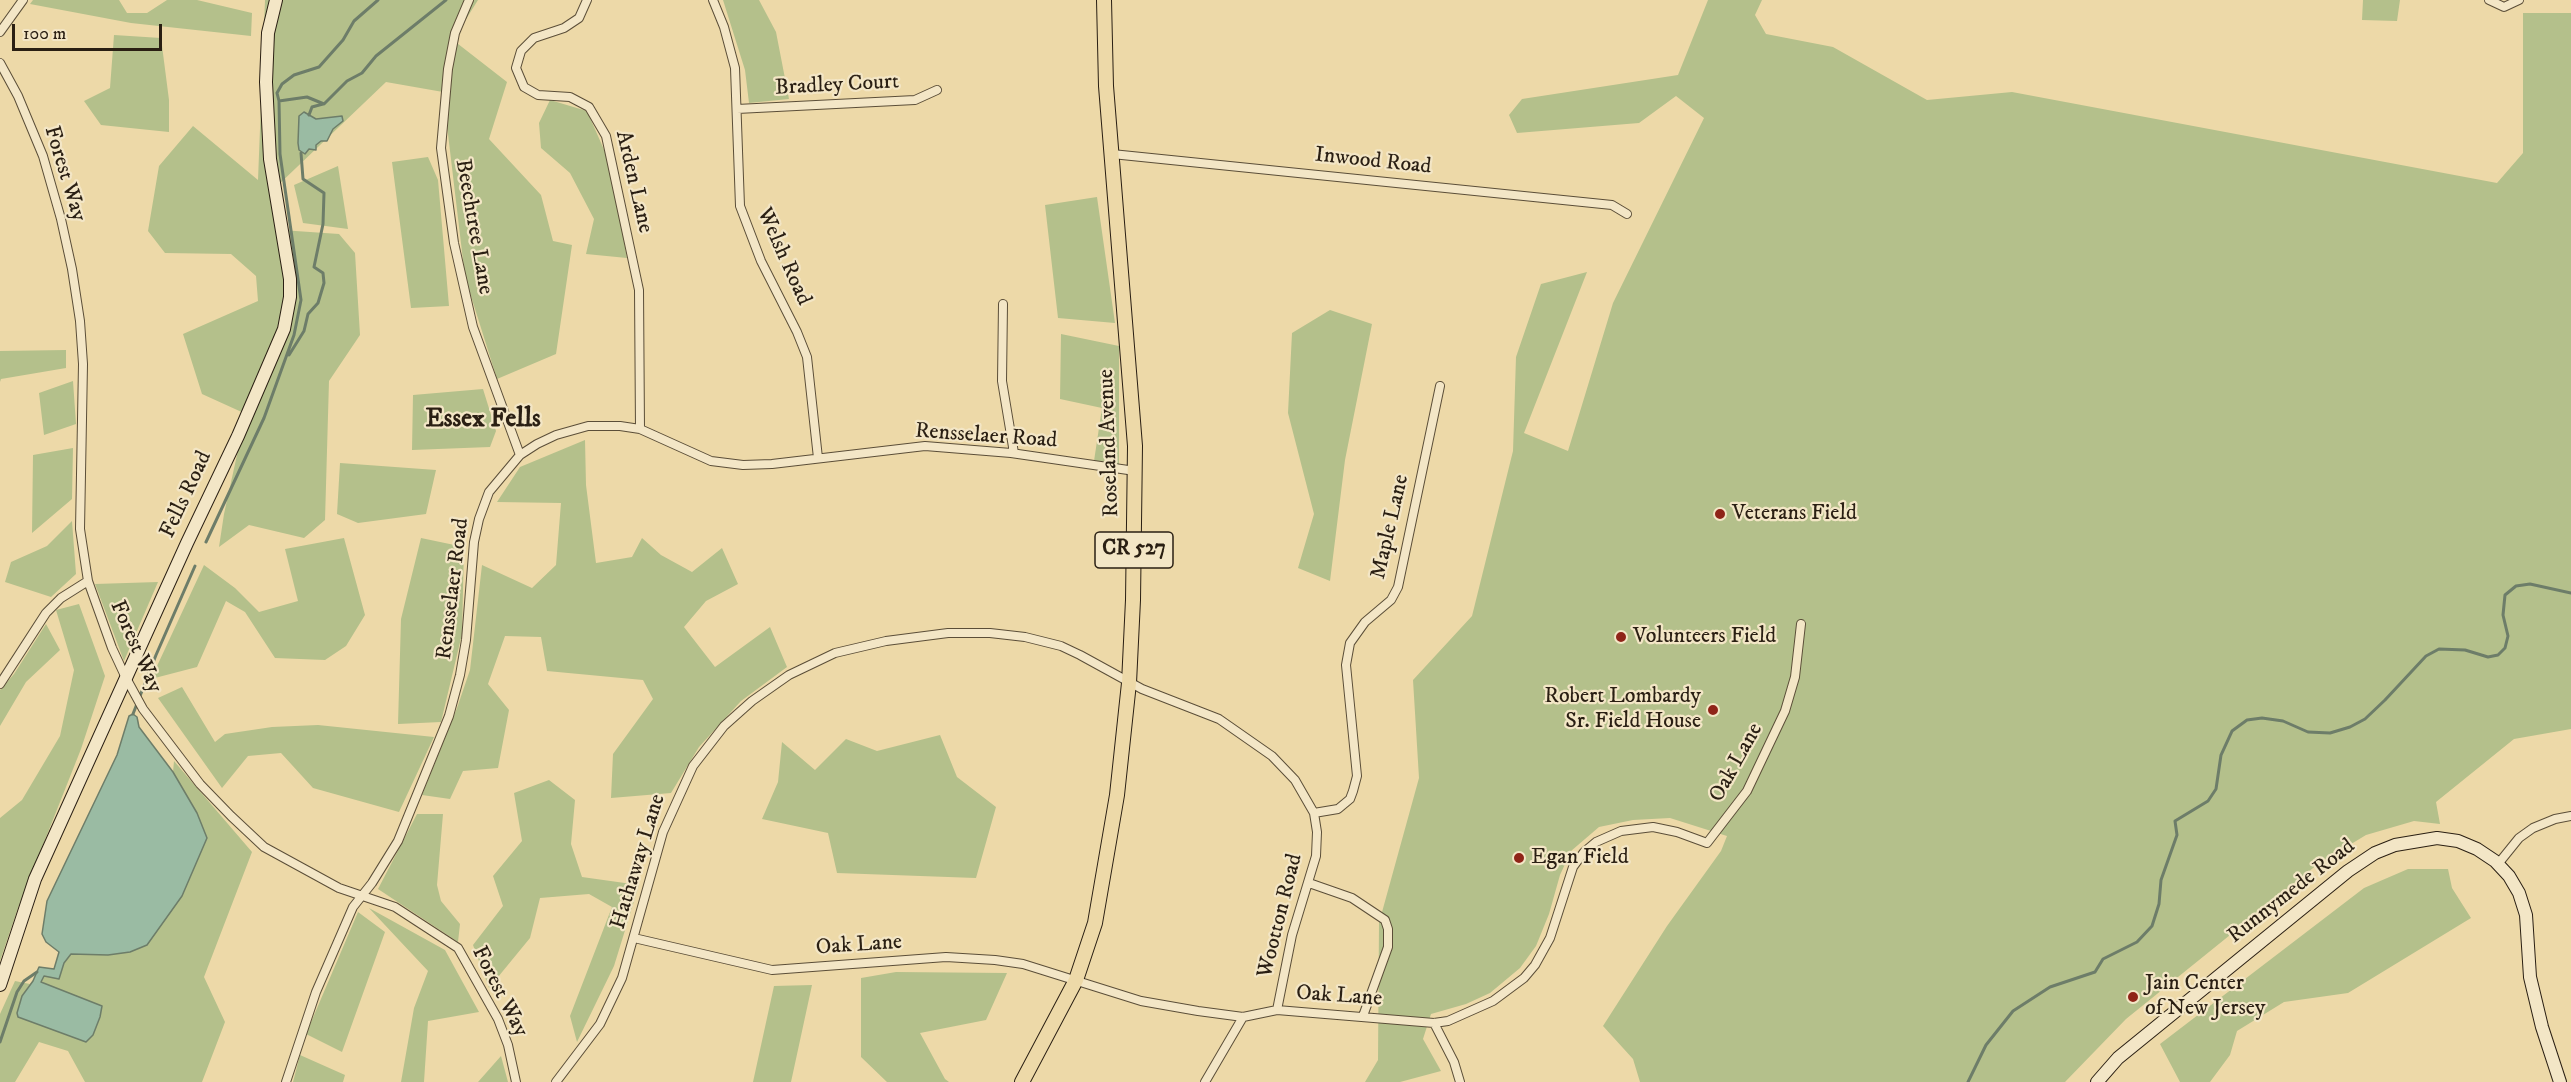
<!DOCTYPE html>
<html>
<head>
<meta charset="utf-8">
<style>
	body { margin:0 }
	#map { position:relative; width:2571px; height:1082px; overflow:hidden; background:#edd9a8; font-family:"IM FELL DW Pica",serif }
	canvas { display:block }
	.scale { position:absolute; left:12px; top:24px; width:150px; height:27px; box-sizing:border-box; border:3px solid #2a1f13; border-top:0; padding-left:8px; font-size:18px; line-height:21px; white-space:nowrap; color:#2a1f13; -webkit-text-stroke:4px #f3e6c6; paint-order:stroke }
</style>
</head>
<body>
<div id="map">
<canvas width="2571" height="1082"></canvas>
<div class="scale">100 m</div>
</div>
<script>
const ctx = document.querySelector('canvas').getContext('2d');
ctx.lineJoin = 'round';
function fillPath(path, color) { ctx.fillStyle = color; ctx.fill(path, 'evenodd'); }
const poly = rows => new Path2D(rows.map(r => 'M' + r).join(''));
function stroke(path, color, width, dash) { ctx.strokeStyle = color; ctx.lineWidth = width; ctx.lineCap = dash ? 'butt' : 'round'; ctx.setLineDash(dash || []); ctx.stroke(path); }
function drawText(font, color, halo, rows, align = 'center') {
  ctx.font = font + ' "IM FELL DW Pica",serif'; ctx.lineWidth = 4.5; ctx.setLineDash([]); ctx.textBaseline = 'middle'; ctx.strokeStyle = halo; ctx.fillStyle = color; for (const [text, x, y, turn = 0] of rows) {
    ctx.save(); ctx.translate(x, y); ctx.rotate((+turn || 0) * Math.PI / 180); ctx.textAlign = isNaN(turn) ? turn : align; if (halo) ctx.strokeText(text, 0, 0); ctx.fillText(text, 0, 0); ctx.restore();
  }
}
fillPath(poly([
	[33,0,119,0,127,13,147,13,167,0,197,0,252,13,251,36,131,23,30,4],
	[265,0,478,0,453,40,507,82,489,139,541,195,553,241,572,245,556,354,497,379,465,277,443,92,386,82,274,189,281,230,339,234,355,253,360,335,329,381,325,520,304,538,249,525,219,547,224,514,246,414,202,394,183,334,258,301,256,276,231,254,165,253,148,231,159,166,193,126,258,180],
	[723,0,759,0,776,32,789,99,749,103,745,70],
	[1708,0,1762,0,1755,15,1766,34,1833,47,1927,100,2012,92,2497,183,2523,153,2523,13,2571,13,2571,729,2514,739,2436,802,2440,824,2414,821,2366,835,2318,864,2126,1019,2065,1082,1640,1082,1633,1059,1603,1026,1667,926,1721,851,1727,836,1670,818,1633,820,1599,827,1571,851,1560,875,1549,914,1536,946,1520,968,1490,993,1466,1004,1431,1014,1423,1039,1441,1071,1400,1082,1365,1082,1378,1060,1379,923,1419,778,1413,680,1472,616,1513,451,1516,357,1541,284,1587,272,1524,433,1568,451,1613,303,1704,118,1676,96,1639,123,1517,133,1509,115,1522,99,1678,75],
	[2363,0,2400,0,2397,21,2362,20],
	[114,35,161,38,169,100,169,132,101,125,84,101,110,88],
	[550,100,587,111,609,161,627,258,586,254,594,219,570,173,541,148,539,123],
	[428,157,438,180,449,306,411,308,392,162],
	[338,166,348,229,303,223,294,185],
	[1097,197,1115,323,1058,318,1045,205],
	[1330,310,1372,324,1345,460,1330,581,1298,568,1314,514,1288,413,1292,333],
	[1061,334,1119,346,1119,465,1094,461,1102,408,1060,399],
	[66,350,66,368,1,379,0,382,0,351],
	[73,381,76,424,44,435,39,393],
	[483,389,496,431,490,447,412,450,413,395],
	[585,440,586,485,596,563,632,557,642,538,661,555,692,572,722,548,738,584,706,601,684,627,715,667,770,627,787,667,741,701,699,747,671,793,611,798,613,754,653,699,643,680,547,671,541,637,505,636,488,684,509,710,498,768,463,771,450,799,422,795,457,708,470,670,482,565,532,588,556,565,561,503,497,502,520,467],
	[73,448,72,499,32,533,33,455],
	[340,463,436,470,426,514,358,523,337,514],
	[72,521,76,574,51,597,5,582,11,562,47,546],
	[344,538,365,615,346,646,325,660,275,658,245,612,226,601,197,667,151,679,204,565,235,588,259,612,298,601,285,549],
	[421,538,464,547,462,634,441,722,398,724,401,619],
	[158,582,124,661,95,584],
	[79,604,105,676,81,749,18,908,0,961,0,818,22,800,60,736,74,670,56,610],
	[46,624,60,650,26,682,0,726,0,690,14,674],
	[182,687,215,742,225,734,272,727,318,725,434,737,399,812,313,788,281,753,248,756,222,788,158,698],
	[940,735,957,777,996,807,976,878,837,873,828,833,762,819,778,782,782,742,815,770,846,739,877,751],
	[174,761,252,852,204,977,225,1022,202,1082,85,1082,68,1051,39,1042,15,1082,0,1082,0,1014,15,981,30,984,22,996,86,1042,93,1035,100,1017,41,981,44,975,59,978,64,963,71,954,108,955,195,861,207,838,197,813,173,772],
	[549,780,575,800,571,844,582,877,639,885,614,966,577,1042,570,1016,612,907,589,894,540,898,530,938,489,988,473,945,503,906,493,876,522,841,514,793],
	[417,814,443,814,437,885,441,901,460,924,458,942,378,889],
	[2408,869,2448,869,2452,888,2471,918,2348,993,2284,1002,2237,1031,2230,1055,2210,1082,2180,1082,2160,1044,2364,888],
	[369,908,445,950,479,1012,428,1021,424,1082,401,1082,414,1008,428,971],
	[358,912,385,932,342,1052,306,1034],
	[896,972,1007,973,986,1020,920,1033,945,1079,949,1082,887,1082,861,1057,861,978],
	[812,985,791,1082,753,1082,774,986],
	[300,1055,345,1075,343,1082,293,1082],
	[501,1056,508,1082,478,1082]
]), '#b4c08b');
const water = poly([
	[304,112,316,119,342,116,343,121,333,129,327,141,321,141,316,145,316,150,309,149,305,154,299,150,298,143,299,116,304,112],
	[133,714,137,717,139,727,173,772,197,813,207,838,182,896,147,945,130,952,108,955,71,954,64,963,59,979,44,976,41,982,102,1006,100,1017,93,1035,86,1042,18,1017,17,1013,22,996,33,981,39,967,54,969,59,952,46,942,42,934,47,901,117,755,129,716,133,714]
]);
fillPath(water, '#9abba3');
stroke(water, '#6d7d69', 1.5);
stroke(poly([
	[279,101,277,93,282,84,294,75,319,67,343,40,354,21,378,0],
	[309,115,312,107,323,104],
	[289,355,304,331,308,314,318,303,324,283,323,273,314,267,323,224,324,193,303,179,301,153],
	[206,542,264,418,294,335,301,300,280,154,279,101,307,97,324,104,347,81,362,73,376,56,446,0],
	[133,714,156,655,195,566],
	[0,1042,17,992,24,981,37,972],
	[1968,1082,1986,1045,2013,1011,2050,987,2095,972,2103,959,2137,942,2152,926,2159,904,2161,880,2177,835,2175,821,2208,801,2216,789,2221,755,2232,731,2247,720,2262,718,2283,721,2308,732,2330,733,2350,727,2365,719,2385,700,2426,656,2439,649,2465,650,2488,657,2498,655,2505,648,2508,636,2503,615,2505,595,2516,586,2530,584,2571,593]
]), '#6d7d69', 3);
const street = poly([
	[469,0,455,33,448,69,441,148,454,243,473,327,520,455],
	[587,0,579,18,564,28,534,38,521,51,516,68,524,87,538,95,570,97,589,107,606,136,639,290,640,429],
	[713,0,724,27,735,68,740,206,761,261,797,332,807,357,818,458],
	[2489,0,2504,7,2519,0],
	[0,32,23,0],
	[0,63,18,96,43,156,61,219,72,269,80,321,83,364,80,529,88,581,112,648,126,678,143,709,200,784,231,816,264,847,339,888,395,907,458,948,498,1019,508,1045,516,1082],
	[737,109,915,100,937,90],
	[1112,154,1612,205,1627,214],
	[1003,304,1002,381,1014,453],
	[0,684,46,613,61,598,88,581],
	[1314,813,1338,809,1350,799,1353,791,1357,776,1346,665,1350,643,1365,622,1391,600,1398,587,1440,386],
	[2498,864,2519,838,2533,828,2555,819,2571,816],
	[1309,883,1352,898,1385,920,1388,929,1388,947,1363,1016],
	[634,938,772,970,946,957,995,960,1023,964,1141,1001,1198,1011,1243,1017,1277,1010,1434,1023,1448,1021,1493,1001,1524,978,1535,965,1550,938,1573,867,1584,852,1596,842,1621,831,1653,827,1677,832,1707,843,1747,791,1785,711,1795,677,1801,624],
	[1434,1023,1454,1062,1460,1082],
	[286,1082,316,992,353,907,372,883,398,841,449,716,460,675,466,640,474,542,479,519,489,492,520,455,537,444,556,435,588,426,620,426,640,429,711,461,743,465,772,464,925,446,1011,453,1135,471],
	[556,1082,600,1024,622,978,663,832,693,766,724,726,752,701,789,675,835,653,886,641,948,633,990,633,1025,637,1061,646,1080,655,1142,689,1219,719,1272,756,1295,780,1314,813,1317,832,1316,856,1292,935,1277,1010],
	[1205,1082,1243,1017]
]);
const secondary = poly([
	[0,985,35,879,187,543,238,436,284,329,290,297,290,279,270,159,266,82,268,33,276,0],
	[2097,1082,2118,1058,2348,871,2375,853,2395,845,2437,838,2458,841,2477,849,2495,861,2509,876,2519,893,2526,915,2530,977,2542,1027,2560,1082]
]);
const primary = poly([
	[1022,1082,1076,980,1095,923,1117,795,1129,683,1133,600,1135,446,1106,86,1104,0]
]);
stroke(street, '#5b4e38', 10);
stroke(secondary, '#2a1f13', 14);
stroke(primary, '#2a1f13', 16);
stroke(street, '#f3e6c6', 8);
stroke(secondary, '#f3e6c6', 12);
stroke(primary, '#edd9a8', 14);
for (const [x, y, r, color] of [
	[1720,514,6,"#8f2418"],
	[1621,637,6,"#8f2418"],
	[1713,710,6,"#8f2418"],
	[1519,858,6,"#8f2418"],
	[2133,997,6,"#8f2418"]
]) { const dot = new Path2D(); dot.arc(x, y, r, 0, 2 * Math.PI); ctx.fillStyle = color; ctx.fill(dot); stroke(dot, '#f3e6c6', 2); }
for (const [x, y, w] of [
	[1134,550,78]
]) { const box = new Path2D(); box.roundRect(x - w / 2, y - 18, w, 36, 4.5); ctx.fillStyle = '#f3e6c6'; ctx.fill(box); stroke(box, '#2a1f13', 1.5); }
drawText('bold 21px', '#2a1f13', null, [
	["CR 527",1134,550]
]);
drawText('22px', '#2a1f13', '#f3e6c6', [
	["Bradley Court",837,86,-3],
	["Inwood Road",1373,162,6],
	["Forest Way",64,174,73],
	["Arden Lane",633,182,77],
	["Beechtree Lane",473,227,80],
	["Welsh Road",783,257,66],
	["Rensselaer Road",986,437,4],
	["Roseland Avenue",1110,443,-92],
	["Fells Road",187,495,-65],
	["Maple Lane",1391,527,-77],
	["Rensselaer Road",454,589,-83],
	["Forest Way",135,647,66],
	["Oak Lane",1737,763,-61],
	["Hathaway Lane",639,862,-73],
	["Runnymede Road",2292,892,-38],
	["Wootton Road",1281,916,-76],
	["Oak Lane",859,946,-4],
	["Forest Way",499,992,63],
	["Oak Lane",1339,997,4]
]);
drawText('22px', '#2a1f13', '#f3e6c6', [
	["Veterans Field",1732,514],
	["Volunteers Field",1633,637],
	["Robert Lombardy",1701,697,"right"],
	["Sr. Field House",1701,722,"right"],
	["Egan Field",1531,858],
	["Jain Center",2145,984],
	["of New Jersey",2145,1009]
], 'left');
drawText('bold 26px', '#2a1f13', '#f3e6c6', [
	["Essex Fells",483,421]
]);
</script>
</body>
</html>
